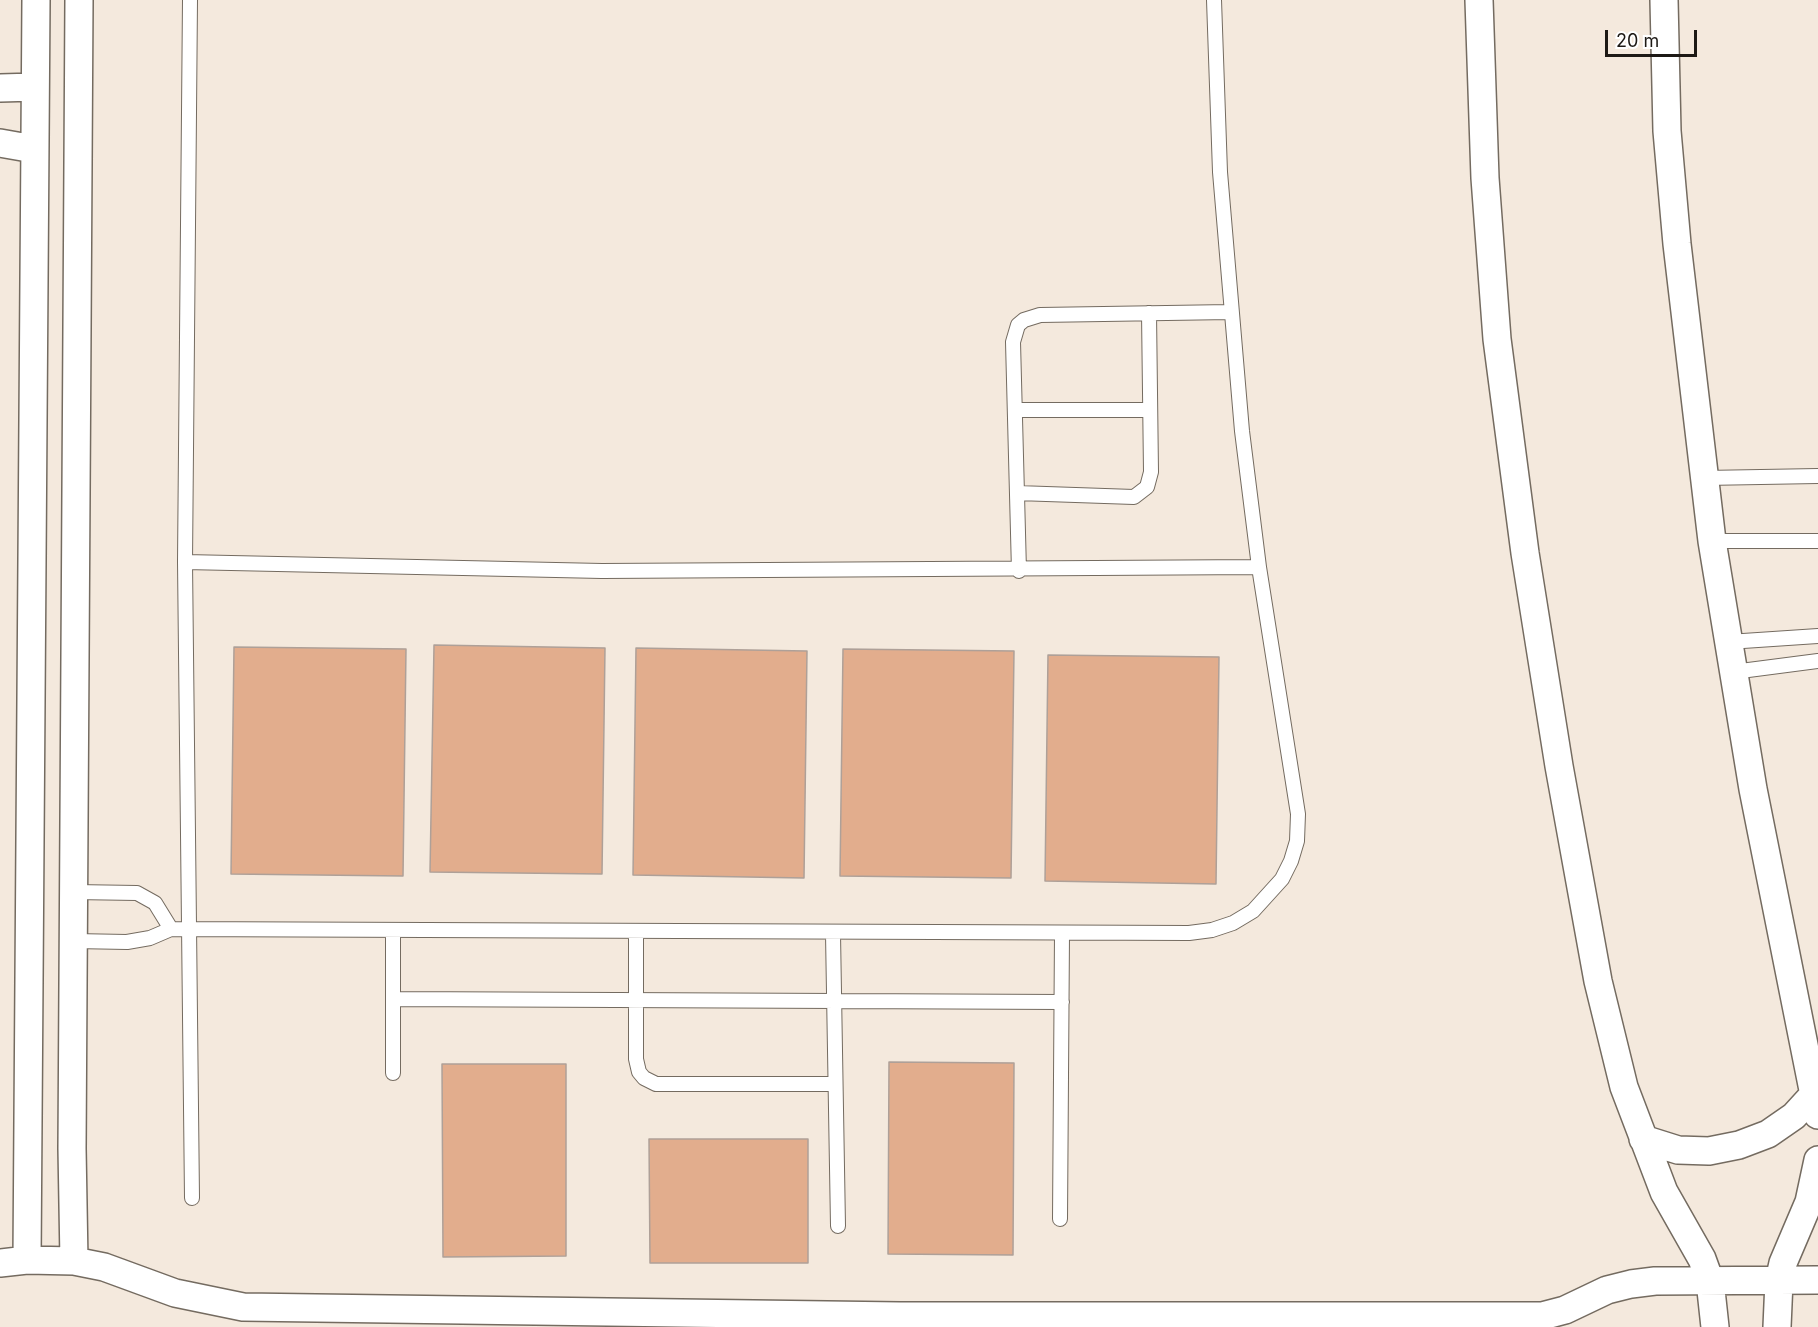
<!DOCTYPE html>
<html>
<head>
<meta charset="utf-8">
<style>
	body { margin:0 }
	#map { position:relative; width:1818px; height:1327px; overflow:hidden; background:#f4e9dd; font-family:Inter,sans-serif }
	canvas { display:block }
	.scale { position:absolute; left:1605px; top:30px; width:92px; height:27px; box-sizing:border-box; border:3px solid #1d1915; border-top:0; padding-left:8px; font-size:18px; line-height:21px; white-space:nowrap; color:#1d1915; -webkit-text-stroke:4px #fff; paint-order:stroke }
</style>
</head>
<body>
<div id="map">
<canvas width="1818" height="1327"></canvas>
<div class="scale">20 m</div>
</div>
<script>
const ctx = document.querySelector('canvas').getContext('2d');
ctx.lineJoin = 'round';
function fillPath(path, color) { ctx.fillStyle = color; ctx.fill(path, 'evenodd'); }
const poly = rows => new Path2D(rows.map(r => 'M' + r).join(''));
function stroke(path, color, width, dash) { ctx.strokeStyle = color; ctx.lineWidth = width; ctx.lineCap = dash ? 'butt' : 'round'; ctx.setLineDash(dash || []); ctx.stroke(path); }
const building = poly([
	[434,645,605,648,602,874,430,872,434,645],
	[234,647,406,649,403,876,231,874,234,647],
	[636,648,807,651,804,878,633,875,636,648],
	[843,649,1014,651,1011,878,840,876,843,649],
	[1048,655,1219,657,1216,884,1045,881,1048,655],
	[889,1062,1014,1063,1013,1255,888,1254,889,1062],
	[442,1064,566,1064,566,1256,443,1257,442,1064],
	[649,1139,808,1139,808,1263,650,1263,649,1139]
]);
fillPath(building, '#e2ad8d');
stroke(building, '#aea098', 1.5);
const lane = poly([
	[190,0,185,562,192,1198],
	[1015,410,1150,410],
	[1704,478,1818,476],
	[1017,493,1134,497,1147,487,1151,472,1149,313],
	[1712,541,1818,541],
	[185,562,602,571,1259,567],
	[1019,571,1013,342,1018,325,1024,320,1040,315,1230,312],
	[1728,642,1818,636],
	[1733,672,1818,661],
	[74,892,137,893,155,903,171,929],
	[636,933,636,1059,639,1072,644,1078,656,1084,835,1084],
	[833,934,838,1226],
	[74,941,127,942,150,938,171,929,1189,933,1212,930,1233,923,1253,911,1282,879,1291,861,1297,841,1298,814,1259,567,1242,431,1220,172,1214,0],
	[393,999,1062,1002],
	[393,1073,393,932],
	[1060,1219,1062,934]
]);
const street = poly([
	[1479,0,1485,178,1497,339,1525,553,1559,766,1598,981,1624,1087,1664,1192,1702,1259,1710,1281,1715,1327],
	[1664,0,1667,131,1677,244,1712,541,1753,789,1818,1115],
	[0,88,35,87],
	[0,143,34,149],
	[1643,1139,1678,1150,1709,1151,1739,1145,1768,1134,1794,1116,1815,1093],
	[27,1260,36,0],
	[74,1261,72,1148,79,0],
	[0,1263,27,1260,74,1261,104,1267,175,1293,243,1307,900,1316,1542,1316,1565,1310,1607,1290,1631,1284,1655,1281,1818,1280],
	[1777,1327,1779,1281,1783,1263,1809,1202,1818,1160]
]);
stroke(lane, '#746b60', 16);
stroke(street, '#746b60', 30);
stroke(lane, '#fff', 14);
stroke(street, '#fff', 27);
</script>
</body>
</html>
